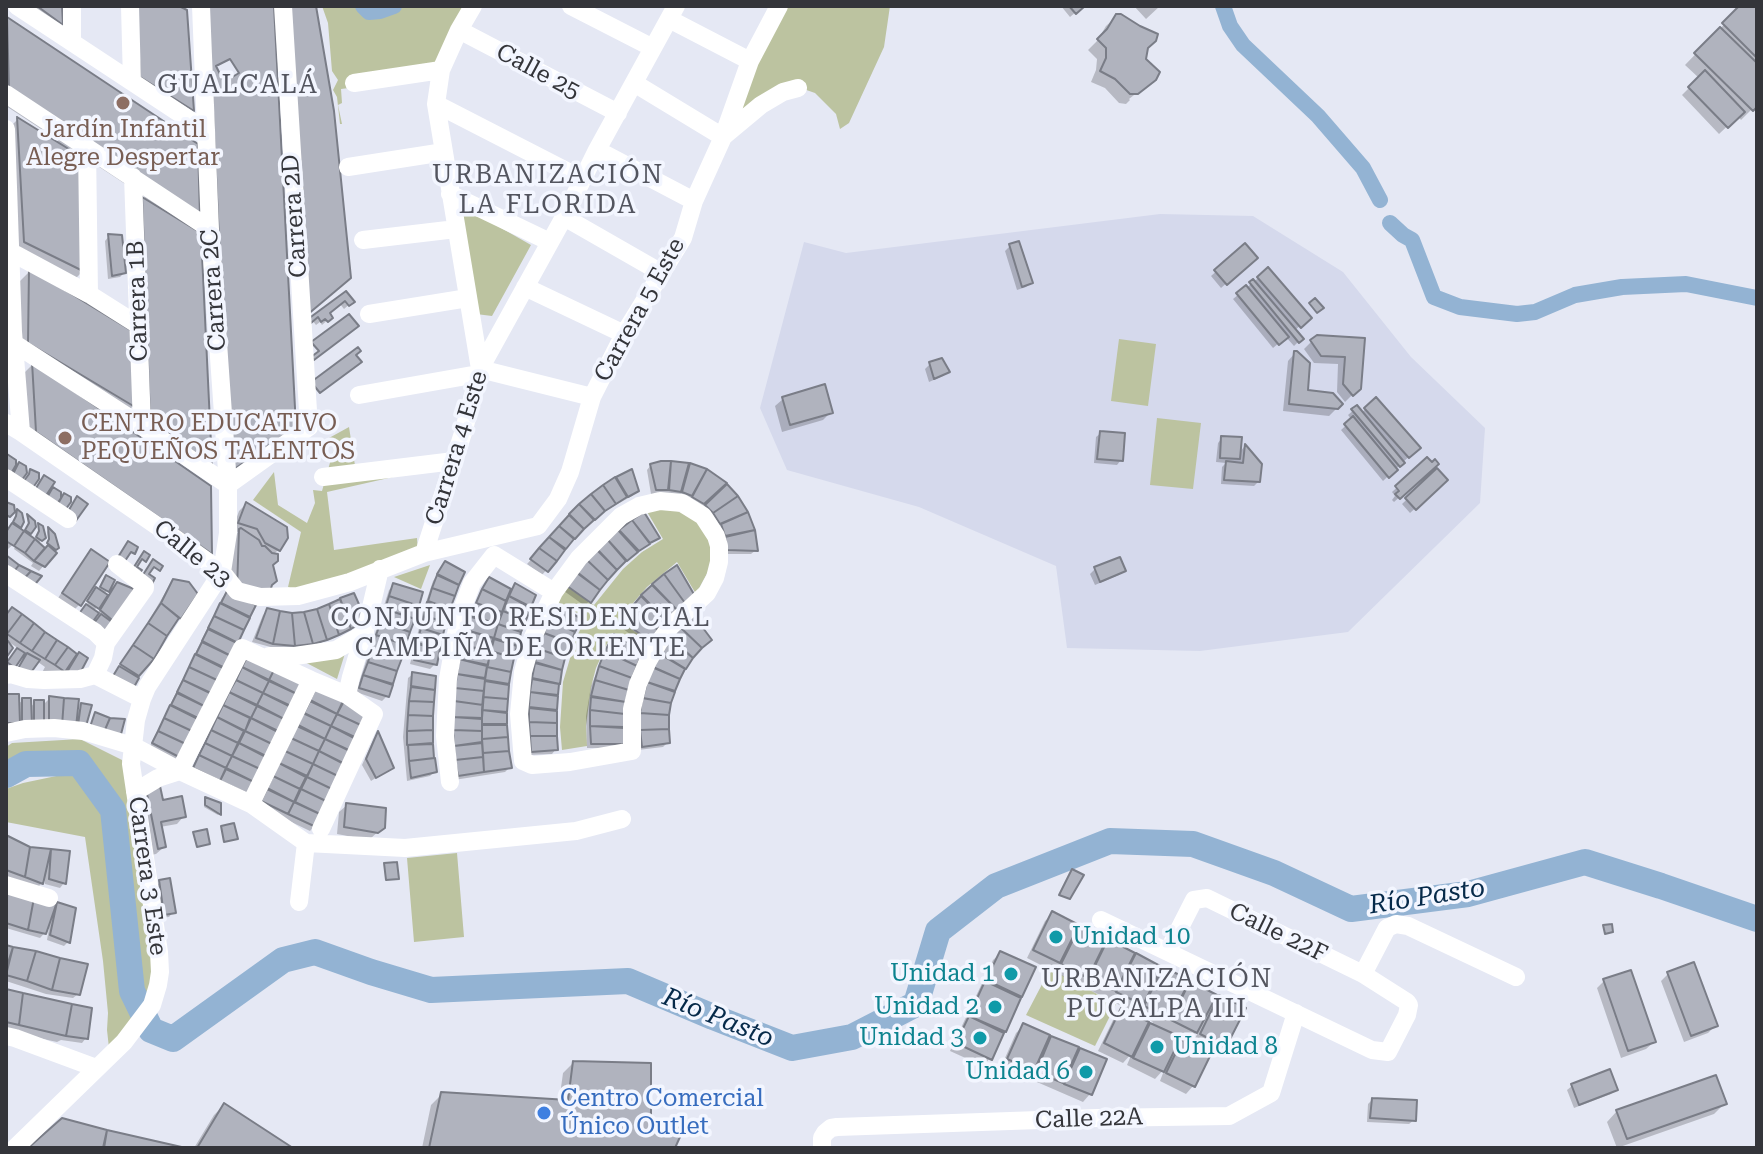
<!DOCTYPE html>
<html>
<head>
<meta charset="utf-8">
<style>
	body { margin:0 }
	#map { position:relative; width:1763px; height:1154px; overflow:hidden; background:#e5e8f4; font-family:"Roboto Serif",serif }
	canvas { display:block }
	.frame { position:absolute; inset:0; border:8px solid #34353a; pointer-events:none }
</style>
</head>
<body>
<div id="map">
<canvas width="1763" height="1154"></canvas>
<div class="frame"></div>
</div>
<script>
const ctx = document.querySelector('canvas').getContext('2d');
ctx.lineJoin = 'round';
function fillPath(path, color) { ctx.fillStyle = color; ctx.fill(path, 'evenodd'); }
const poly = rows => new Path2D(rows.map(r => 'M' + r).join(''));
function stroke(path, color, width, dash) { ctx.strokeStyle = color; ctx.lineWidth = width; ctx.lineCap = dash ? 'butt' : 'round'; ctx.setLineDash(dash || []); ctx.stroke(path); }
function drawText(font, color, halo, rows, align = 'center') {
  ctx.font = font + ' "Roboto Serif",serif'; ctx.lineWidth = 7; ctx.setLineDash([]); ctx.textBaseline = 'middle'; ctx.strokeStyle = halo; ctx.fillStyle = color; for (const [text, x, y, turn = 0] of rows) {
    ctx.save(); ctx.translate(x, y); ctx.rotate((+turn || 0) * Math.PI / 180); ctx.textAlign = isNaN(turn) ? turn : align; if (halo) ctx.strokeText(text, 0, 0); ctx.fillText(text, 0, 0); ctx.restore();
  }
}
fillPath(poly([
	[1160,214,1253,216,1343,272,1411,357,1485,428,1480,503,1348,632,1200,651,1067,648,1056,566,919,507,787,470,760,408,804,242,846,253]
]), '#d5d9ec');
fillPath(poly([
	[322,6,466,6,429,78,341,89,342,103,338,105,342,124,340,124,337,97,333,90,338,80,332,71,328,23],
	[786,6,890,6,884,47,849,123,840,129,836,114,815,93,792,85,714,136],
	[459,204,531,245,492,316,476,314],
	[1119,339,1156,344,1148,406,1111,401],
	[1157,418,1201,423,1193,489,1150,485],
	[349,427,356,472,437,467,327,492,334,550,417,538,418,552,295,590,288,587,301,532,253,500,274,472,278,505,307,523,315,503,313,490,322,491,333,452,334,447,329,438],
	[662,507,692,515,710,540,712,564,696,594,677,562,647,587,634,602,620,622,650,641,644,652,612,633,596,668,591,687,586,726,587,746,562,750,560,727,563,682,576,638,586,618,554,600,563,584,594,605,623,569,642,552,663,539,646,510],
	[430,565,421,589,394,577],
	[347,647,337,679,299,659],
	[80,739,122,760,157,961,149,998,138,992,120,811,85,757,23,759,6,768,6,747,12,743],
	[80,771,111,819,116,889,131,1006,136,1017,109,1048,107,1030,108,1013,103,961,85,837,6,822,6,789,23,783],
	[457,853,464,937,414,942,407,858],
	[1050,969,1116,1004,1095,1046,1026,1015]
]), '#bcc3a0');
fillPath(poly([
	[13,6,60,6,61,24,51,33],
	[1061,6,1083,6,1070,17],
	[1134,6,1160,6,1146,19],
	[1742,6,1753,6,1757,10,1757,104,1741,120,1738,116,1719,134,1682,95,1699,78,1685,65],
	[1117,16,1146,49,1144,60,1148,84,1129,99,1130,100,1126,104,1119,103,1105,88,1091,82,1096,70,1097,59,1088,50,1097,41,1106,26],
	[8,20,196,145,210,464,140,430,133,209,145,197,78,153,83,271,73,281,15,252,8,129,18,119,56,143,58,140,6,106,6,22],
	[109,236,124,273,120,277,108,279,105,241],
	[1010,246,1030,283,1026,287,1017,290,1005,251],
	[1245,246,1255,258,1221,288,1211,276],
	[1268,270,1309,318,1294,331,1301,339,1294,346,1286,337,1273,348,1233,299],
	[30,271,133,406,123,416,39,369,209,487,27,443,23,374,35,362,19,353,20,281],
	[346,293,352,302,344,309,340,304,328,314,331,317,322,325,320,322,316,325,312,320],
	[1363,340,1359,388,1345,402,1337,392,1338,364,1314,363,1304,349,1311,342],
	[1295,353,1306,392,1341,404,1329,416,1283,411,1288,361],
	[930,364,948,372,943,376,929,382,925,369],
	[783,399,831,412,823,420,782,432,775,406],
	[1376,400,1418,448,1383,481,1341,430,1352,420,1348,415,1356,408,1361,413],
	[1101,433,1121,460,1117,465,1094,463,1096,437],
	[1222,438,1239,453,1244,447,1260,464,1259,481,1254,486,1221,484,1222,467,1226,463,1216,462,1218,443],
	[1427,460,1432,465,1436,464,1394,502,1392,500,1395,496,1392,492],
	[661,463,680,463,706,471,725,485,737,497,746,512,752,530,756,550,751,554,723,554,721,541,663,494,651,494,647,470,651,465],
	[1437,471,1446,480,1410,513,1402,504],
	[631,472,637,491,632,496,598,515,580,531,542,575,527,564,581,506,606,485],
	[246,504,279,549,273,555,254,606,180,756,175,761,149,748,222,598,227,593,232,538,238,532,232,531,239,511],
	[18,512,20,526,17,529,24,534,28,527,27,517,33,522,27,536,34,542,38,534,38,526,44,538,37,544,45,551,49,547,47,531,54,535,57,547,52,551,54,554,39,571,31,566,33,563,14,549,18,542,17,541,8,549,6,548,6,533,15,520],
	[644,515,658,537,653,542,632,555,614,571,585,606,564,591,584,566,609,541],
	[91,552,79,605,75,609,56,601,84,559],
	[1119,559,1124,571,1119,575,1095,585,1090,574,1095,569],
	[445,563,463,573,444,622,435,664,430,669,410,664,424,608,433,581],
	[665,575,692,595,662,622,644,644,619,626,636,603],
	[104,579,107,591,103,595,107,597,117,584,132,590,106,637,100,618,96,614,82,611,88,604,87,603,95,591,98,591],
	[103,602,104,603,97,614,93,611],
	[489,579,510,590,515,585,533,596,519,632,509,672,505,725,510,767,505,772,454,780,449,723,467,623,485,584],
	[174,581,182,614,175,622,153,658,135,678,117,669,144,629,169,586],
	[394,585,421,594,387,696,382,701,356,692,389,590],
	[353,596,359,624,332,639,305,648,278,649,252,642,263,615,268,610,292,615,318,611],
	[12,610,77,656,64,677,70,664,59,675,38,680,45,667,24,652,12,669,7,665,19,649,6,640,6,616],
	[552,612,579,620,564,657,558,684,555,711,556,749,552,754,527,755,528,684,540,640],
	[694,619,709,639,691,657,678,678,670,702,667,715,668,742,663,747,638,750,637,719,648,674,666,646],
	[614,637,624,701,623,743,618,748,587,748,586,716,591,686,610,641],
	[244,662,300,682,246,793,190,772],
	[413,674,434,678,431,744,435,771,430,776,407,781,403,737,408,678],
	[316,690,368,715,314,826,310,831,258,806,312,695],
	[6,696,17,705,23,700,30,708,35,702,42,706,50,698,74,722,33,725,33,720,25,728,6,727],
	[378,734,391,768,371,781,362,765,374,738],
	[147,791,161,803,184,816,177,824,160,827,164,847,156,854,151,855,139,798],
	[205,799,219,814,218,815,204,807],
	[347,805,383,827,369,840,337,834,339,812],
	[6,837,29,849,68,853,64,883,60,888,45,884,45,880,37,888,6,876],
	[160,882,173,912,169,917,160,918,155,887],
	[9,892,74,909,68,942,64,946,47,940,49,928,40,938,6,928,6,895],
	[1053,914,1214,995,1208,1009,1220,998,1225,1046,1217,1053,1211,1050,1193,1086,1186,1094,1160,1081,1165,1068,1155,1079,1127,1065,1132,1053,1123,1063,1098,1051,1114,1018,1121,1011,1151,1025,1153,1022,1027,958,1045,921],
	[1200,1028,1192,1045,1186,1042],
	[1180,1035,1186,1038,1173,1051,1173,1050],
	[6,947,12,949,78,994,73,998,46,994,6,981],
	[1001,953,1033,968,990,1058,983,1066,950,1051,993,960],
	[1668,974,1715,1026,1708,1033,1684,1042,1661,981],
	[1604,981,1654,1042,1646,1049,1621,1058,1597,988],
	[6,991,86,1038,82,1043,61,1040,57,1042,6,1031],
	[1023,1026,1042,1047,1052,1038,1105,1061,1090,1094,1083,1102,1030,1079,1035,1068,1025,1077,1001,1067,1016,1033],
	[573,1063,673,1148,422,1148,431,1105,442,1094,559,1102,563,1073],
	[1609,1072,1616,1089,1611,1094,1574,1108,1567,1090,1572,1086],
	[1372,1100,1414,1120,1409,1124,1367,1122,1368,1104],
	[1724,1104,1714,1114,1617,1148,1607,1122,1617,1111],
	[224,1105,289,1148,194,1148,214,1115]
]), '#0003');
stroke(poly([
	[363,6,369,12,380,11,394,6],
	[1223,6,1230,26,1243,45,1318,116,1363,168,1380,200],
	[1390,223,1403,235,1412,240,1434,297,1460,307,1517,314,1535,312,1575,295,1622,287,1686,284,1757,298]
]), '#93b3d3', 16);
stroke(poly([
	[6,775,26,764,79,763,113,810,132,991,151,1030,173,1039,283,960,315,952,371,972,431,990,628,981,713,1017,792,1048,852,1037,916,1004,938,931,996,886,1110,841,1193,844,1274,873,1351,909,1468,894,1585,862,1661,886,1757,919]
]), '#93b3d3', 26);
const building = poly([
	[37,6,62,6,63,25,37,6],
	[136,6,179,6,187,10,194,111,140,77,136,6],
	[208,6,274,6,296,427,230,472,208,6],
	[288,6,316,6,334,111,351,278,307,315,288,6],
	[1069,6,1085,6,1076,14,1069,6],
	[1739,6,1757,7,1757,58,1722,23,1739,6],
	[1116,14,1121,14,1140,26,1158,34,1156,41,1148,48,1146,59,1160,72,1156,80,1138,94,1130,94,1115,79,1100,71,1106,58,1106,48,1097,39,1107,29,1116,14],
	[7,17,198,144,200,217,9,91,7,17],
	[1720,27,1757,63,1757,107,1753,111,1694,53,1720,27],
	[230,59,239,73,224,82,216,66,230,59],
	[1705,70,1745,112,1728,128,1688,87,1705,70],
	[17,117,80,156,85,272,24,242,17,117],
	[142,197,201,233,212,465,150,420,142,197],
	[108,234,122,235,126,273,112,276,108,234],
	[1019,241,1033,283,1022,287,1009,244,1019,241],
	[1245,243,1258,258,1227,285,1214,270,1245,243],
	[1268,267,1312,318,1301,328,1257,277,1268,267],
	[29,268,132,331,135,407,28,343,29,268],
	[1253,279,1304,339,1299,343,1249,282,1253,279],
	[1246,285,1289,337,1279,345,1236,293,1246,285],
	[346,291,355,302,349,306,345,301,330,313,333,318,328,322,325,319,321,322,318,317,311,323,308,319,346,291],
	[1315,298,1324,308,1317,313,1309,303,1315,298],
	[349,314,359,326,314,360,311,357,319,351,311,342,349,314],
	[1317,335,1365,338,1361,389,1353,396,1343,384,1345,357,1321,356,1310,340,1317,335],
	[358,347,361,351,356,355,362,362,320,393,311,382,358,347],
	[1294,351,1297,351,1310,363,1308,390,1333,393,1343,404,1338,409,1289,404,1294,351],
	[942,358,950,372,934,379,929,362,942,358],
	[32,362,211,486,212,554,36,432,32,362],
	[825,384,833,413,790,425,782,397,825,384],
	[1376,397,1421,448,1409,458,1364,408,1376,397],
	[1357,405,1405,463,1400,467,1351,409,1357,405],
	[1353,416,1398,470,1389,478,1344,424,1353,416],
	[1100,431,1125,433,1123,461,1097,459,1100,431],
	[1221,436,1242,437,1240,459,1220,458,1221,436],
	[1245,444,1262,464,1260,482,1224,480,1226,461,1243,463,1245,444],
	[7,454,16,460,16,465,9,477,6,475,7,454],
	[1427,457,1432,462,1435,459,1439,464,1400,499,1395,494,1399,491,1395,486,1427,457],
	[661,461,671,461,668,490,656,490,650,464,661,461],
	[671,461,689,463,681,492,669,490,671,461],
	[19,462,26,466,27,473,19,484,11,478,19,462],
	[690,463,707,469,692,496,682,492,690,463],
	[1437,468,1448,480,1416,510,1405,498,1437,468],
	[30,469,39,473,39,479,30,492,21,485,29,474,30,469],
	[632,469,639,491,628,497,616,477,632,469],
	[707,469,727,483,704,504,692,497,707,469],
	[44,475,55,482,43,500,33,493,44,475],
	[615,477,627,497,616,504,603,485,615,477],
	[727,484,738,496,713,513,705,505,727,484],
	[603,485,616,504,605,511,591,494,603,485],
	[53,487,61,492,61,498,54,509,45,501,53,487],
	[64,493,71,497,71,502,63,513,55,509,64,493],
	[591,494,605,511,595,520,579,504,591,494],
	[77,496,88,504,75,522,66,515,77,496],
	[738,496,748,512,720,524,713,513,738,496],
	[6,502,14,505,15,512,10,517,6,515,6,502],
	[246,502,287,527,288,538,280,551,265,543,257,529,238,523,246,502],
	[579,504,594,520,584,529,569,514,579,504],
	[17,509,22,513,24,522,21,528,13,522,16,516,17,509],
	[644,512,660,538,650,543,632,520,644,512],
	[748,512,755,530,725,536,721,524,748,512],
	[27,514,35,521,36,527,31,534,25,530,29,523,27,514],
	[569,515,584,529,575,539,559,526,569,515],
	[632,520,650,544,639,551,619,530,632,520],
	[12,523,24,531,14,546,6,541,6,532,12,523],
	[38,523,43,526,46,538,42,541,36,537,39,531,38,523],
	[559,526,574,539,566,549,549,537,559,526],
	[48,527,55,534,59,548,56,550,47,543,49,539,48,527],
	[241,528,259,540,262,546,265,546,272,553,278,554,278,561,273,565,277,581,272,585,269,595,237,590,239,529,241,528],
	[618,530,638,552,627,561,607,539,618,530],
	[755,530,758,551,727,550,725,537,755,530],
	[24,531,35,539,25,553,14,546,24,531],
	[549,537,565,550,557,561,539,548,549,537],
	[35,539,45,548,34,561,25,553,35,539],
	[607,539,626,561,617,570,597,549,607,539],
	[128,541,138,547,135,554,131,552,125,561,115,562,128,541],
	[48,545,57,553,45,567,34,561,48,545],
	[539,548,557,561,548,572,530,559,539,548],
	[91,549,110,562,81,606,62,593,91,549],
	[597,550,617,570,608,580,587,560,597,550],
	[144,551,150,555,146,562,142,559,137,567,142,570,139,574,132,570,144,551],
	[6,555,19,565,12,574,6,569,6,555],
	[1120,557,1126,571,1100,582,1094,567,1120,557],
	[153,559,163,566,160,571,154,567,149,574,155,578,152,584,141,578,153,559],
	[587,560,608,580,600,590,577,572,587,560],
	[445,561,465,572,459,585,437,574,445,561],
	[19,565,31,571,21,582,12,574,19,565],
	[677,565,695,596,685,603,664,574,677,565],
	[31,571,42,576,31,589,21,582,31,571],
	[577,573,600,590,591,603,567,586,577,573],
	[664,574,685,603,677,610,652,584,664,574],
	[106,575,115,580,109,592,100,587,106,575],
	[437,575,459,585,455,596,432,588,437,575],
	[489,577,511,589,506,601,482,589,489,577],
	[173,579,189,582,198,594,181,619,161,603,173,579],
	[117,582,134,589,117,624,100,610,117,582],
	[393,583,423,592,419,606,389,596,393,583],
	[515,583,536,595,531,607,509,596,515,583],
	[652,585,677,610,666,620,641,595,652,585],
	[96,587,108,595,99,609,87,601,96,587],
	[432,588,455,596,450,609,428,601,432,588],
	[482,589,506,601,502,612,476,603,482,589],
	[227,591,256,605,250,617,221,603,227,591],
	[354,593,366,620,351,629,340,598,354,593],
	[389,596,419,606,415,619,385,609,389,596],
	[509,596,531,608,526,620,503,611,509,596],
	[641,596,666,621,658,629,630,609,641,596],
	[340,599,351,629,339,635,329,604,340,599],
	[427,602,450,609,446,622,424,616,427,602],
	[161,603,179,618,167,636,148,623,161,603],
	[220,603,250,618,244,630,214,616,220,603],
	[476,603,502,612,498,624,471,616,476,603],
	[86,604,99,613,89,627,76,618,86,604],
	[329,604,339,635,327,640,317,609,329,604],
	[556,605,582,619,575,632,549,619,556,605],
	[12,607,22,614,7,634,6,615,12,607],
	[267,608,280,611,273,644,256,638,267,608],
	[317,609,327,640,313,644,304,612,317,609],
	[385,609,415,619,410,632,381,622,385,609],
	[630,609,658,630,650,641,622,621,630,609],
	[280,611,292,613,295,646,273,644,280,611],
	[503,611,526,620,521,632,498,624,503,611],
	[304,612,313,644,295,646,292,613,304,612],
	[22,614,34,623,20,643,7,634,22,614],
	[101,614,116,625,107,638,91,627,101,614],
	[214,616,244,630,238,643,208,628,214,616],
	[424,616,446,622,443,635,421,628,424,616],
	[694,616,712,640,702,648,681,628,694,616],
	[471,617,498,624,494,638,466,630,471,617],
	[549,619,575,632,571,643,544,633,549,619],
	[381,622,410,632,406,645,376,635,381,622],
	[34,623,45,632,32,651,20,643,34,623],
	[148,623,167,636,154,659,133,645,148,623],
	[498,624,521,632,518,646,494,638,498,624],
	[680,627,702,648,693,658,671,638,680,627],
	[421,628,443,635,440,649,417,643,421,628],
	[208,629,237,643,231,656,202,641,208,629],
	[466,630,493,638,490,651,462,645,466,630],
	[45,632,57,640,45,659,32,651,45,632],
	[544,633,570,643,565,658,539,649,544,633],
	[614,634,643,652,637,666,605,651,614,634],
	[376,635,406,645,402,658,372,648,376,635],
	[494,639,517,646,514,658,491,651,494,639],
	[670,639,693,658,686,669,660,653,670,639],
	[57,640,68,647,55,665,45,659,57,640],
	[8,641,13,648,6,658,6,644,8,641],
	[202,642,231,656,225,668,196,654,202,642],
	[417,644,440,649,437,665,414,660,417,644],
	[133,645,154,659,139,676,120,664,133,645],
	[462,645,490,652,488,665,459,659,462,645],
	[68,647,77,654,65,672,55,665,68,647],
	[17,648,25,653,15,668,7,662,17,648],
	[372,649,402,658,397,671,368,662,372,649],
	[539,649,565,658,562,670,535,662,539,649],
	[491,651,514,658,511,672,487,667,491,651],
	[605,651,637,666,632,678,599,666,605,651],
	[79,652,88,658,78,677,67,672,79,652],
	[27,653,40,660,27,678,17,670,27,653],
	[195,654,225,669,219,681,189,667,195,654],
	[660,654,685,669,680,679,653,667,660,654],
	[248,655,275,668,269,680,242,667,248,655],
	[459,659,487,666,485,678,457,674,459,659],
	[368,662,397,671,393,684,363,675,368,662],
	[535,663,562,670,560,684,532,678,535,663],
	[119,666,139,678,133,689,113,676,119,666],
	[599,666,632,678,629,690,595,680,599,666],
	[189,667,219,681,213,694,183,680,189,667],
	[242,667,269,681,263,693,236,680,242,667],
	[487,667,511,672,509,684,485,680,487,667],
	[652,667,680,679,675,691,647,682,652,667],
	[275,668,303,681,297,694,269,680,275,668],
	[412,672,436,676,435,690,411,686,412,672],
	[457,674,485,679,484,691,455,688,457,674],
	[363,675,393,685,389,697,359,688,363,675],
	[532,679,559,684,558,695,530,692,532,679],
	[183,680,212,694,206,707,177,692,183,680],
	[236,680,263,693,257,705,229,692,236,680],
	[595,680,629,690,626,702,591,696,595,680],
	[269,681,297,694,291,706,263,693,269,681],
	[485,681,509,685,508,699,483,697,485,681],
	[647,682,675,692,671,703,643,698,647,682],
	[411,687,435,690,434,702,409,701,411,687],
	[316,688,343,701,337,714,310,700,316,688],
	[455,688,484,691,483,705,454,701,455,688],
	[229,692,257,706,251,718,223,705,229,692],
	[530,692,558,696,557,710,529,707,530,692],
	[177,693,206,707,200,719,171,705,177,693],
	[263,693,291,707,284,719,257,705,263,693],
	[6,694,19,694,20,723,6,723,6,694],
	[49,696,64,698,62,726,49,724,49,696],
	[483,697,508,699,507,712,482,710,483,697],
	[591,697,626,702,625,714,590,710,591,697],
	[22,698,31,698,32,724,22,724,22,698],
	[64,698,79,699,76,727,62,726,64,698],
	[642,698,671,703,669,715,640,713,642,698],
	[34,700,44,700,44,724,34,724,34,700],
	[310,701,337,714,331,726,304,713,310,701],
	[344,701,371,714,365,727,337,714,344,701],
	[409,701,434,702,433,716,408,715,409,701],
	[454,701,483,705,482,718,453,717,454,701],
	[81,703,92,705,86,726,78,725,81,703],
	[170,705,200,720,194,732,164,718,170,705],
	[223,705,250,718,245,731,217,717,223,705],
	[257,706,284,719,278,731,251,718,257,706],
	[529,708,557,711,557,723,529,722,529,708],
	[482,710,507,713,507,724,482,724,482,710],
	[590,710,625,714,624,727,590,726,590,710],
	[95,712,110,718,104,732,90,727,95,712],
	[303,713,331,726,325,739,298,725,303,713],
	[640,713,669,715,669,729,640,730,640,713],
	[337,714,365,727,359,739,331,726,337,714],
	[408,715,433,716,433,730,407,731,408,715],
	[217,717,244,731,238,743,211,730,217,717],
	[453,717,482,719,482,731,453,730,453,717],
	[110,718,125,719,120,738,104,732,110,718],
	[164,718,194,732,188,745,158,731,164,718],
	[251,718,278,732,272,744,245,731,251,718],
	[529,722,557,723,557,736,530,736,529,722],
	[482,725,507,725,508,737,482,739,482,725],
	[297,726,325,739,319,751,291,738,297,726],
	[331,726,358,740,353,752,325,739,331,726],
	[590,726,624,728,625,744,591,744,590,726],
	[669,729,670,743,642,747,640,730,669,729],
	[211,730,238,743,232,756,205,743,211,730],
	[433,730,433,743,407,745,407,731,433,730],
	[453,730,482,731,482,742,454,746,453,730],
	[158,731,188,745,181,758,152,743,158,731],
	[245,731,272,744,266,756,239,743,245,731],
	[378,731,394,768,376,778,366,759,378,731],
	[530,736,557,736,558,750,531,752,530,736],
	[508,737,509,751,483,753,482,739,508,737],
	[291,738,319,751,313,764,285,751,291,738],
	[325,739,352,752,347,765,319,751,325,739],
	[205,743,232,756,226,768,199,755,205,743],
	[239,743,266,757,260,769,232,756,239,743],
	[482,743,483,757,455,760,454,746,482,743],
	[433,744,434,758,409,761,408,745,433,744],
	[285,751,313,764,307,776,279,763,285,751],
	[319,751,346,765,340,777,313,764,319,751],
	[509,751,512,768,484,772,483,753,509,751],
	[199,755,226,768,220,781,193,768,199,755],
	[232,756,260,769,254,782,226,768,232,756],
	[483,757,484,772,458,776,455,760,483,757],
	[435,758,437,772,411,778,409,761,435,758],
	[279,763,306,777,300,789,273,776,279,763],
	[313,764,340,777,334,790,307,777,313,764],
	[226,769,254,782,248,794,220,781,226,769],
	[273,776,300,789,294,802,267,788,273,776],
	[307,777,334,790,328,802,301,789,307,777],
	[160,786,163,800,182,796,186,817,161,822,166,847,158,849,146,789,160,786],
	[267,789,294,802,288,814,261,801,267,789],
	[301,789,328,802,322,815,295,802,301,789],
	[205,797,221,803,221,815,205,805,205,797],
	[294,802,322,815,316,827,288,814,294,802],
	[346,803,386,808,385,828,378,833,344,827,346,803],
	[234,823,238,839,224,842,221,826,234,823],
	[207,829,210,844,197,847,193,832,207,829],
	[6,835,30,847,25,877,6,870,6,835],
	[30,847,51,849,43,884,25,877,30,847],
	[51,849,70,851,66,884,49,879,51,849],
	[397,862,399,879,386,880,384,863,397,862],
	[1072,869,1084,875,1070,899,1059,895,1072,869],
	[170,878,176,913,164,915,159,880,170,878],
	[8,890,34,898,28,930,6,923,6,901,8,890],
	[34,898,57,902,46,934,28,930,34,898],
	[57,902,76,908,70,943,50,935,57,902],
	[1052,911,1079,925,1060,963,1033,950,1052,911],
	[1612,924,1613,932,1605,934,1603,925,1612,924],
	[1080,926,1107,939,1088,978,1061,964,1080,926],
	[1108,939,1135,953,1116,991,1089,978,1108,939],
	[6,945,13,947,6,969,6,945],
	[13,947,36,951,27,981,6,975,13,947],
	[36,951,60,958,52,990,27,981,36,951],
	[1000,951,1036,967,1022,997,986,980,1000,951],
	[1136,953,1162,967,1143,1005,1116,992,1136,953],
	[60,958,88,964,80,995,52,990,60,958],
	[1694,962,1718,1026,1691,1036,1667,972,1694,962],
	[1163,967,1190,980,1170,1019,1144,1006,1163,967],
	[1631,970,1656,1042,1628,1051,1603,979,1631,970],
	[985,981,1021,998,1006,1032,969,1016,985,981],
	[1190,981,1217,995,1197,1033,1171,1020,1190,981],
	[6,989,23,993,19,1025,6,1022,6,989],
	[23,993,72,1004,66,1036,19,1025,23,993],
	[1219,995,1246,1008,1226,1047,1200,1034,1219,995],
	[72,1004,92,1008,88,1039,66,1036,72,1004],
	[1121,1008,1149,1022,1132,1057,1104,1043,1121,1008],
	[969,1016,1004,1033,992,1060,956,1043,969,1016],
	[1023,1023,1050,1035,1034,1071,1007,1059,1023,1023],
	[1150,1023,1181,1037,1164,1072,1133,1058,1150,1023],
	[1051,1036,1079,1047,1063,1083,1036,1072,1051,1036],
	[1183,1038,1212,1052,1195,1087,1166,1073,1183,1038],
	[1080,1048,1107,1059,1092,1095,1064,1084,1080,1048],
	[573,1061,651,1063,651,1126,684,1128,675,1148,429,1148,441,1092,568,1100,573,1061],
	[1610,1069,1618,1090,1579,1105,1571,1084,1610,1069],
	[1716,1075,1727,1104,1627,1139,1616,1110,1716,1075],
	[1372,1098,1417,1100,1416,1121,1370,1118,1372,1098],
	[224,1103,293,1148,197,1148,224,1103],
	[62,1118,107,1130,103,1148,28,1148,62,1118],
	[107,1130,186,1148,104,1148,107,1130]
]);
fillPath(building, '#b0b3be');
stroke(building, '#7a7d87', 2);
stroke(poly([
	[17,6,205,130],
	[130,6,132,82],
	[473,6,459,30,441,70,436,104,480,369,592,397],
	[571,6,653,48],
	[669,19,750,61],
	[459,30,618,113],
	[72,40,72,6],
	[354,83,441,70],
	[634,83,723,137],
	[6,94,210,229],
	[436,104,582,179],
	[6,129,13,332,21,432],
	[725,135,761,105,783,92,798,88],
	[87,147,89,294],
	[597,150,694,201],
	[348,167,444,152],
	[133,177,142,426],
	[450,194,550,242],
	[564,217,660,272],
	[363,240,456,229],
	[11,252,89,294,138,325],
	[525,287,624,334],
	[369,314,468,298],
	[15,344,142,426,228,485,309,427,283,6],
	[359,395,478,374],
	[6,423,21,432,176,539,222,572,237,591,260,597,298,596,350,582,424,553,538,526,558,499,570,472,592,397,624,334,683,238,694,201,723,137,750,61,779,6],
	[323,477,454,461],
	[6,478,68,519],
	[660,501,682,503,703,516,716,536,719,546,719,562,715,578,707,593,671,626,659,642,648,661,638,684,632,709,632,751,570,762,532,765,523,761,519,714,523,672,533,637,554,592,579,558,621,516,639,506,660,501],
	[424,553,463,433,480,369,564,217,597,150,676,6],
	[6,574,95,632,106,643,103,658,95,675],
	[106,643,145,588,145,586,117,564],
	[269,656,295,656,336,650,365,633],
	[6,675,11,674,28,679,44,680,80,679,95,675,142,699],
	[347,695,351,677,368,620,380,569],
	[6,733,25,729,54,728,83,731,133,746,180,771,251,804,306,843],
	[183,764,242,648,311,680,347,695,374,714,321,829],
	[450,782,445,736,448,679,456,634,461,612,472,583,494,555,554,592],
	[135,792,158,778,180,771],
	[254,797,311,680],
	[6,885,49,898],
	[299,902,306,843,405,848,576,831,622,819],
	[1101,920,1372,1050,1388,1052,1407,1015,1409,1005,1407,1002,1363,974,1207,898,1194,900,1168,951],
	[1363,974,1387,928,1396,924,1408,926,1516,977],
	[6,1036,15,1038,96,1068],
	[15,1148,124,1042,152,1005,158,985,160,972,159,952,131,764,136,720,142,699,147,687,222,572,228,533,228,485,210,229,201,6],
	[822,1148,822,1138,825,1133,831,1128,837,1127,1097,1118,1229,1116,1271,1093,1296,1013]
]), '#fff', 18);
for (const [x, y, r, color] of [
	[123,103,8,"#8d6e63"],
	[65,438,8,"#8d6e63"],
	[1056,937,8,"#0f9aa8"],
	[1011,974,8,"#0f9aa8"],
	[995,1007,8,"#0f9aa8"],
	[980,1038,8,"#0f9aa8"],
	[1157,1047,8,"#0f9aa8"],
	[1086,1072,8,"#0f9aa8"],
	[544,1113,8,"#3f7fe0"]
]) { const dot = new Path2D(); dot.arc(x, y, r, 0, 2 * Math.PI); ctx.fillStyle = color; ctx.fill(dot); stroke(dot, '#f3f6ff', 3); }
drawText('24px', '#34353a', '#f3f6ff', [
	["Calle 25",538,72,28],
	["Carrera 2D",295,216,-94],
	["Carrera 2C",214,290,-94],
	["Carrera 1B",138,301,-92],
	["Carrera 5 Este",640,310,-61],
	["Carrera 4 Este",457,448,-73],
	["Calle 23",192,554,39],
	["Carrera 3 Este",147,876,82],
	["Calle 22F",1278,933,26],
	["Calle 22A",1089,1119,-2]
]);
drawText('24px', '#785e54', '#f3f6ff', [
	["Jardín Infantil",123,130],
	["Alegre Despertar",123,158],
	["CENTRO EDUCATIVO",81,424,"left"],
	["PEQUEÑOS TALENTOS",81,452,"left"]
]);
drawText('24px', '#0d838f', '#f3f6ff', [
	["Unidad 10",1072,937,"left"],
	["Unidad 1",995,974],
	["Unidad 2",979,1007],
	["Unidad 3",964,1038],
	["Unidad 8",1173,1047,"left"],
	["Unidad 6",1070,1072]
], 'right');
drawText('24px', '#366cbe', '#f3f6ff', [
	["Centro Comercial",560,1099],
	["Único Outlet",560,1127]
], 'left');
ctx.letterSpacing = '2px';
drawText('26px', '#53555f', '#f3f6ff', [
	["GUALCALÁ",238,85],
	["URBANIZACIÓN",548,175],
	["LA FLORIDA",548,205],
	["CONJUNTO RESIDENCIAL",521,618],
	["CAMPIÑA DE ORIENTE",521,648],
	["URBANIZACIÓN",1157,979],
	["PUCALPA III",1157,1009]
]);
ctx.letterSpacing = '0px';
drawText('italic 26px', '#062a4a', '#f3f6ff', [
	["Río Pasto",1427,897,-9],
	["Río Pasto",718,1018,22]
]);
</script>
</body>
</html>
